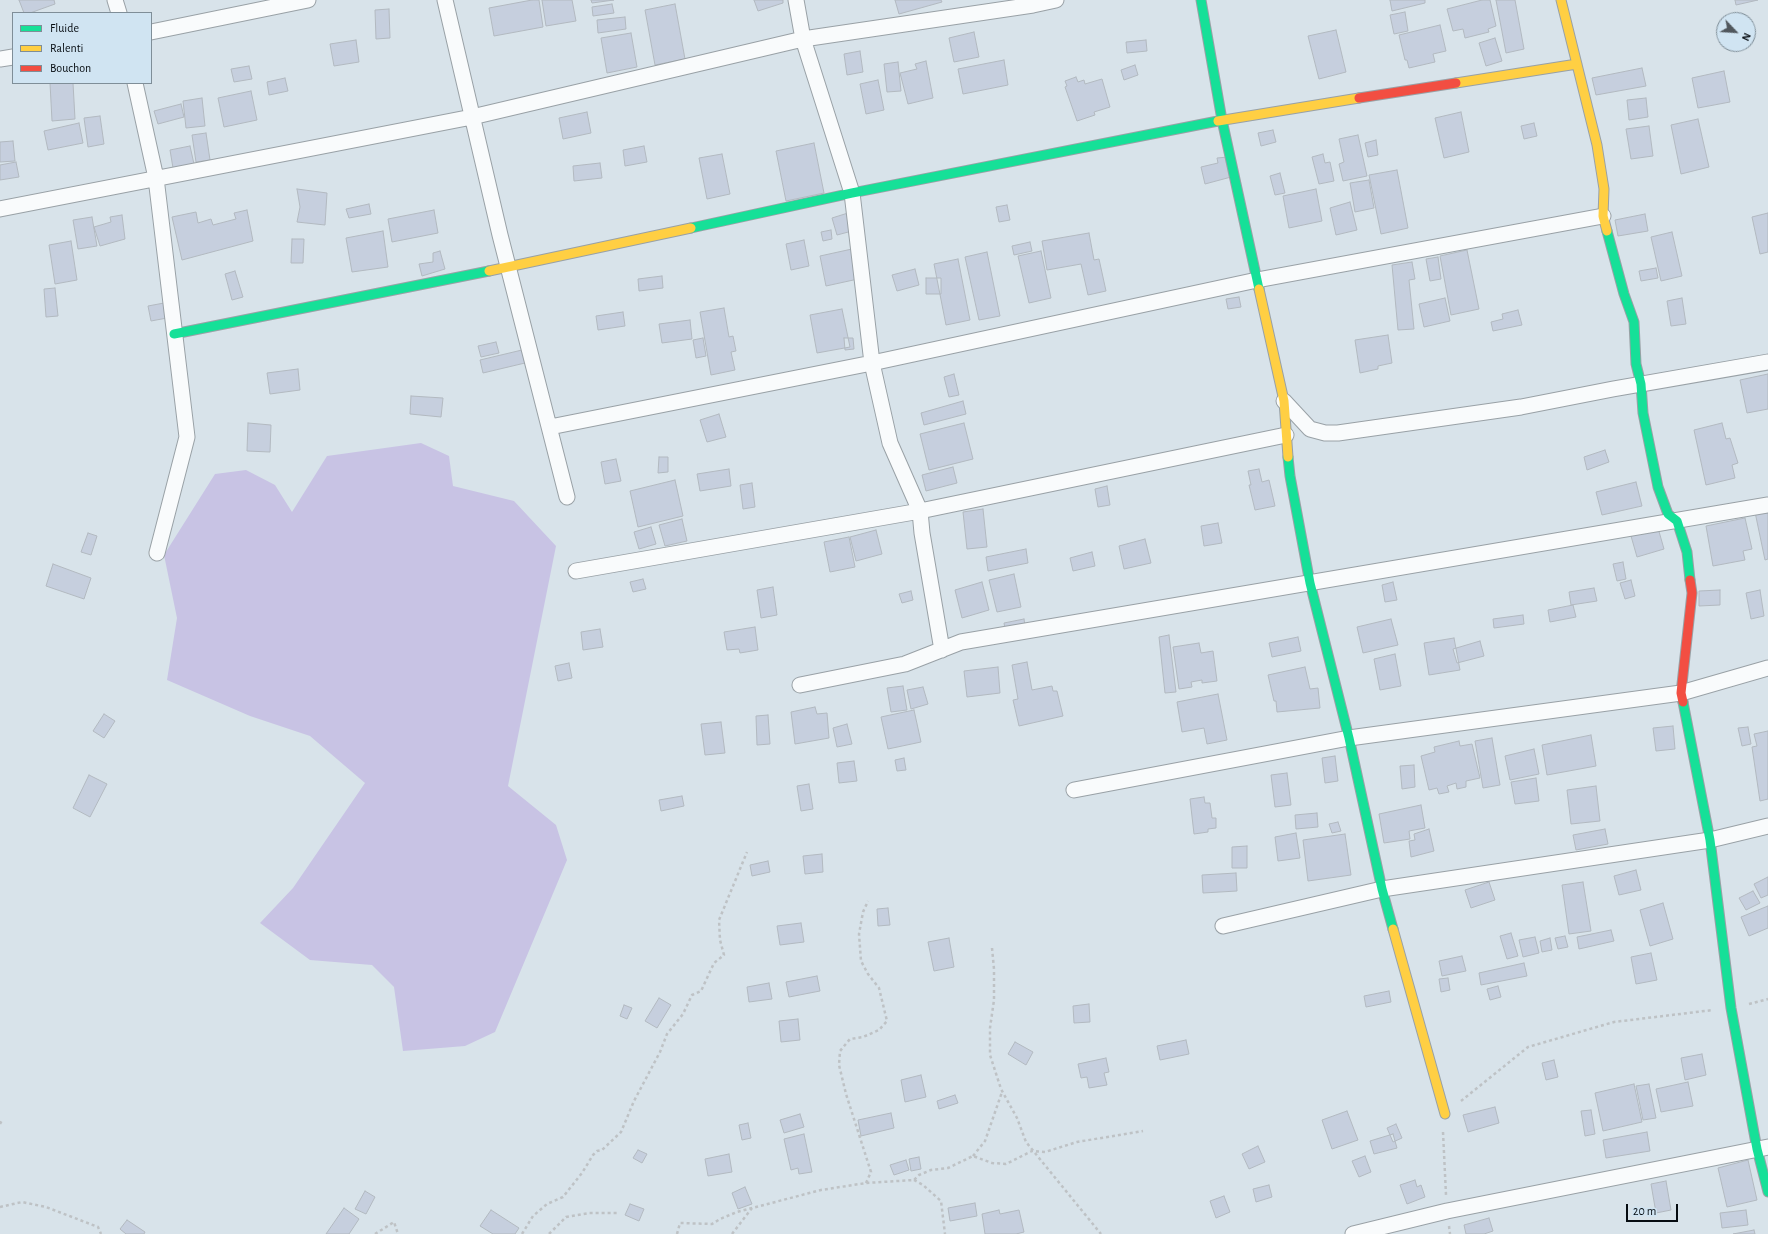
<!DOCTYPE html>
<html>
<head>
<meta charset="utf-8">
<style>
	body { margin:0 }
	#map { position:relative; width:1768px; height:1234px; overflow:hidden; background:#d8e3ea; font-family:"Alegreya Sans",sans-serif }
	canvas { display:block }
	.legend { position:absolute; left:12px; top:12px; width:140px; height:72px; box-sizing:border-box; background:#d0e4f2; border:1px solid #7f8e98; margin:0; padding:5px 7px; list-style:none; font-size:12px; color:#060c11 }
	.legend li { display:flex; align-items:center; gap:8px; height:20px }
	.legend b { width:20px; border:1px solid #7f8e98 }
	.north { position:absolute; left:1716px; top:12px; width:40px; height:40px; box-sizing:border-box; background:#d0e4f2; border:1px solid #7f8e98; border-radius:50%; rotate:115deg; font-size:11px; font-weight:700; line-height:16px; text-align:center; color:#060c11 }
	.north::after { content:''; display:block; margin:auto; width:14px; height:18px; background:#50575d; clip-path:polygon(50% 0,100% 100%,50% 72%,0 100%) }
	.scale { position:absolute; left:1626px; top:1204px; width:52px; height:18px; box-sizing:border-box; border:2px solid #060c11; border-top:0; padding-left:5px; font-size:12px; line-height:14px; white-space:nowrap; color:#060c11; -webkit-text-stroke:3px #d0e4f2; paint-order:stroke }
</style>
</head>
<body>
<div id="map">
<canvas width="1768" height="1234"></canvas>
<ul class="legend">
<li><b style="height:5px;background:#16e098"></b>Fluide</li>
<li><b style="height:5px;background:#ffcf43"></b>Ralenti</li>
<li><b style="height:5px;background:#f24e42"></b>Bouchon</li>
</ul>
<div class="north">N</div>
<div class="scale">20 m</div>
</div>
<script>
const ctx = document.querySelector('canvas').getContext('2d');
ctx.lineJoin = 'round';
function fillPath(path, color) { ctx.fillStyle = color; ctx.fill(path, 'evenodd'); }
const poly = rows => new Path2D(rows.map(r => 'M' + r).join(''));
function stroke(path, color, width, dash) { ctx.strokeStyle = color; ctx.lineWidth = width; ctx.lineCap = dash ? 'butt' : 'round'; ctx.setLineDash(dash || []); ctx.stroke(path); }
fillPath(poly([
	[421,443,449,456,453,486,514,501,556,546,508,786,556,825,567,860,495,1032,465,1046,403,1051,394,987,372,965,310,960,260,923,293,888,365,783,310,736,250,716,167,680,177,618,164,555,215,474,246,470,275,485,292,512,327,456]
]), '#c8c3e4');
const building = poly([
	[19,0,54,0,55,4,30,13,24,13,19,0],
	[532,0,539,0,543,27,494,36,489,8,532,0],
	[542,0,572,0,576,21,546,26,542,0],
	[591,0,614,0,592,3,591,0],
	[754,0,783,0,783,3,758,11,754,0],
	[895,0,941,0,942,2,899,14,895,0],
	[1390,0,1425,0,1425,3,1392,11,1390,0],
	[1482,0,1490,0,1496,26,1488,29,1489,32,1465,38,1463,29,1453,31,1447,9,1482,0],
	[1496,0,1515,0,1524,49,1506,53,1496,0],
	[1735,0,1758,0,1736,5,1735,0],
	[612,4,614,13,593,16,592,7,612,4],
	[675,4,685,59,655,65,645,10,675,4],
	[389,9,390,38,376,39,375,10,389,9],
	[1405,12,1408,31,1394,34,1390,15,1405,12],
	[625,17,626,29,598,33,597,20,625,17],
	[1440,25,1446,51,1433,54,1435,62,1409,68,1407,60,1405,60,1399,35,1440,25],
	[1336,30,1346,72,1319,79,1308,36,1336,30],
	[974,32,979,57,954,62,949,38,974,32],
	[631,33,637,67,607,73,601,38,631,33],
	[1495,38,1502,61,1486,66,1479,43,1495,38],
	[356,40,359,62,334,66,330,44,356,40],
	[1146,40,1147,51,1127,53,1126,42,1146,40],
	[860,51,863,72,847,75,844,54,860,51],
	[1004,60,1008,85,963,94,958,69,1004,60],
	[926,61,933,98,908,104,900,73,917,69,915,64,926,61],
	[898,62,901,91,887,92,884,64,898,62],
	[1135,65,1138,75,1124,80,1121,70,1135,65],
	[249,66,252,79,234,82,231,69,249,66],
	[1642,68,1646,86,1596,95,1592,78,1642,68],
	[1724,71,1730,102,1698,108,1692,78,1724,71],
	[1076,77,1078,82,1084,80,1085,84,1102,79,1110,107,1094,112,1095,115,1077,121,1065,87,1067,86,1065,81,1076,77],
	[285,78,288,91,269,95,267,82,285,78],
	[878,80,884,110,866,114,860,84,878,80],
	[50,83,73,83,75,119,52,121,50,83],
	[251,91,257,120,224,127,218,98,251,91],
	[202,98,205,126,186,128,183,101,202,98],
	[1646,98,1648,117,1629,120,1627,100,1646,98],
	[181,104,184,117,158,124,154,111,181,104],
	[587,112,591,133,563,139,559,118,587,112],
	[1461,112,1469,152,1444,158,1435,118,1461,112],
	[100,116,104,144,88,147,84,118,100,116],
	[1698,119,1709,167,1681,174,1671,125,1698,119],
	[79,123,83,143,48,150,44,131,79,123],
	[1534,123,1537,136,1524,139,1521,126,1534,123],
	[1649,126,1653,156,1631,159,1626,129,1649,126],
	[1273,130,1276,142,1261,146,1258,133,1273,130],
	[206,133,210,160,196,162,192,135,206,133],
	[1358,135,1367,176,1343,181,1339,164,1344,162,1339,139,1358,135],
	[1376,140,1378,155,1368,157,1365,143,1376,140],
	[13,141,15,161,0,162,0,142,13,141],
	[814,143,824,193,786,201,776,151,814,143],
	[190,146,194,164,173,168,170,150,190,146],
	[644,146,647,162,625,166,623,150,644,146],
	[722,154,730,194,707,199,699,158,722,154],
	[1323,154,1325,163,1330,162,1334,181,1319,184,1312,157,1323,154],
	[1228,157,1231,177,1205,184,1201,167,1218,163,1217,158,1228,157],
	[16,162,19,177,0,180,0,165,16,162],
	[600,163,602,178,574,181,573,166,600,163],
	[1397,170,1408,228,1381,234,1369,175,1397,170],
	[1280,173,1285,193,1275,195,1270,176,1280,173],
	[1369,180,1374,208,1355,212,1350,183,1369,180],
	[297,189,327,193,325,225,297,222,300,207,297,189],
	[1316,189,1322,221,1289,228,1283,196,1316,189],
	[1350,202,1357,230,1336,235,1330,208,1350,202],
	[369,204,371,214,349,218,346,209,369,204],
	[1007,205,1010,220,999,222,996,207,1007,205],
	[247,210,253,241,182,260,172,217,196,212,198,223,211,219,213,225,236,219,234,213,247,210],
	[434,210,438,233,392,242,388,219,434,210],
	[848,213,852,231,837,235,832,218,848,213],
	[1768,213,1768,252,1760,254,1752,217,1768,213],
	[1645,214,1648,231,1618,236,1615,220,1645,214],
	[122,215,125,239,100,246,94,227,111,222,110,217,122,215],
	[92,217,97,246,78,249,73,220,92,217],
	[831,230,832,239,823,241,821,232,831,230],
	[383,231,388,267,352,272,346,238,383,231],
	[1672,232,1682,276,1661,281,1651,237,1672,232],
	[1089,233,1094,260,1099,259,1106,291,1088,295,1081,264,1047,270,1042,241,1089,233],
	[292,239,304,239,303,263,291,263,292,239],
	[804,240,809,266,791,270,786,244,804,240],
	[71,241,77,280,55,284,49,245,71,241],
	[1030,242,1032,251,1014,255,1012,246,1030,242],
	[852,249,858,279,826,286,820,256,852,249],
	[1467,250,1479,309,1451,315,1440,256,1467,250],
	[440,251,445,269,422,276,419,264,433,262,433,253,440,251],
	[1041,251,1051,298,1029,303,1018,256,1041,251],
	[987,252,1000,316,979,320,965,257,987,252],
	[1438,257,1441,279,1430,281,1426,259,1438,257],
	[958,259,970,320,946,325,934,264,958,259],
	[1412,262,1415,279,1409,280,1414,329,1398,330,1392,265,1412,262],
	[1656,268,1658,278,1641,281,1639,271,1656,268],
	[915,269,919,285,897,291,892,275,915,269],
	[235,271,243,297,232,300,225,274,235,271],
	[662,276,663,288,639,291,638,279,662,276],
	[926,278,941,278,941,294,926,294,926,278],
	[55,288,58,316,46,317,44,289,55,288],
	[1239,297,1241,307,1228,309,1226,299,1239,297],
	[1445,298,1450,321,1424,327,1419,304,1445,298],
	[1682,298,1686,324,1671,326,1667,301,1682,298],
	[164,303,167,318,151,321,148,306,164,303],
	[724,308,729,337,733,336,736,351,731,352,735,370,711,375,700,312,724,308],
	[842,309,850,347,817,353,810,315,842,309],
	[1518,310,1522,325,1493,331,1491,322,1503,319,1502,314,1518,310],
	[623,312,625,326,598,330,596,316,623,312],
	[690,320,692,339,662,343,659,324,690,320],
	[1388,335,1392,363,1378,366,1378,369,1360,373,1355,340,1388,335],
	[703,338,706,356,696,358,693,340,703,338],
	[844,338,853,338,854,349,845,350,844,338],
	[496,342,499,353,481,357,478,346,496,342],
	[522,350,525,363,483,373,480,360,522,350],
	[298,369,300,390,270,394,267,373,298,369],
	[954,374,959,395,949,397,944,377,954,374],
	[1768,374,1768,409,1747,413,1740,380,1768,374],
	[411,396,443,398,441,417,410,414,411,396],
	[963,401,966,414,924,425,921,413,963,401],
	[719,414,726,437,707,442,700,420,719,414],
	[248,423,271,425,270,452,247,451,248,423],
	[964,423,973,459,929,470,920,434,964,423],
	[1722,423,1726,439,1730,438,1738,463,1732,465,1735,478,1706,485,1694,430,1722,423],
	[1605,450,1609,462,1587,470,1584,457,1605,450],
	[659,457,668,457,668,472,658,473,659,457],
	[616,459,621,481,605,484,601,462,616,459],
	[953,467,957,483,926,491,922,475,953,467],
	[729,469,731,486,700,491,697,474,729,469],
	[1259,469,1262,482,1269,480,1275,506,1255,510,1249,485,1251,485,1248,471,1259,469],
	[675,480,683,516,638,527,630,491,675,480],
	[1636,482,1642,506,1602,515,1596,492,1636,482],
	[752,483,755,507,743,509,740,485,752,483],
	[1107,486,1110,505,1098,507,1095,489,1107,486],
	[983,509,987,547,967,549,963,512,983,509],
	[1768,509,1768,559,1765,560,1755,512,1768,509],
	[1745,518,1752,549,1743,551,1745,560,1713,566,1706,526,1745,518],
	[682,519,687,541,665,546,659,525,682,519],
	[1218,523,1222,543,1204,546,1201,526,1218,523],
	[651,527,656,544,639,549,634,532,651,527],
	[1658,528,1664,549,1637,557,1631,536,1658,528],
	[876,530,882,554,856,561,850,537,876,530],
	[88,533,97,536,91,555,81,552,88,533],
	[849,537,855,567,830,572,824,542,849,537],
	[1145,539,1151,563,1124,569,1119,546,1145,539],
	[1026,549,1028,563,988,571,986,557,1026,549],
	[1092,552,1095,566,1073,571,1070,558,1092,552],
	[1623,562,1626,579,1617,581,1613,564,1623,562],
	[53,564,91,578,84,599,46,586,53,564],
	[1014,574,1021,607,997,612,989,580,1014,574],
	[643,579,646,589,633,592,630,582,643,579],
	[1631,580,1635,596,1625,599,1620,583,1631,580],
	[982,582,989,610,962,618,955,590,982,582],
	[1393,582,1397,600,1385,602,1382,585,1393,582],
	[773,587,777,615,761,618,757,590,773,587],
	[1594,588,1597,601,1571,605,1569,592,1594,588],
	[1720,590,1720,605,1699,606,1699,591,1720,590],
	[1760,590,1764,616,1751,619,1746,593,1760,590],
	[911,591,913,600,902,603,899,594,911,591],
	[1573,605,1576,617,1550,622,1548,610,1573,605],
	[1523,615,1524,624,1494,628,1493,619,1523,615],
	[1024,619,1026,632,1006,635,1004,623,1024,619],
	[1391,619,1398,645,1363,653,1357,627,1391,619],
	[755,627,758,650,740,653,739,649,727,650,724,632,755,627],
	[600,629,603,647,583,650,581,632,600,629],
	[1169,635,1176,692,1165,693,1159,637,1169,635],
	[1298,637,1301,651,1272,657,1269,643,1298,637],
	[1454,638,1460,670,1429,675,1424,643,1454,638],
	[1480,641,1484,656,1457,663,1453,649,1480,641],
	[1199,643,1201,653,1213,651,1217,681,1202,683,1202,680,1191,682,1192,687,1179,689,1173,647,1199,643],
	[1395,654,1401,686,1380,690,1374,659,1395,654],
	[1027,662,1032,690,1052,686,1053,691,1057,691,1063,716,1019,726,1013,700,1018,699,1012,665,1027,662],
	[569,663,572,678,558,681,555,666,569,663],
	[998,667,1000,693,967,697,964,671,998,667],
	[1305,667,1310,689,1318,688,1320,708,1277,712,1276,701,1274,701,1268,675,1305,667],
	[903,686,907,710,891,712,887,688,903,686],
	[923,687,928,704,911,709,907,690,923,687],
	[1218,694,1227,740,1207,744,1204,728,1182,732,1177,702,1218,694],
	[815,707,817,714,827,713,829,738,795,744,791,712,815,707],
	[914,710,921,742,888,749,881,717,914,710],
	[104,714,115,721,104,738,93,731,104,714],
	[768,715,770,744,757,745,756,716,768,715],
	[721,722,725,753,705,755,701,724,721,722],
	[847,724,852,744,837,747,833,728,847,724],
	[1673,726,1675,749,1656,751,1653,728,1673,726],
	[1748,727,1751,744,1742,746,1738,728,1748,727],
	[1768,731,1768,799,1760,801,1752,747,1757,746,1754,734,1768,731],
	[1591,735,1596,766,1547,775,1542,745,1591,735],
	[1492,738,1500,785,1483,788,1475,741,1492,738],
	[1459,741,1460,746,1472,744,1480,778,1466,781,1466,787,1457,789,1456,783,1447,786,1449,792,1439,794,1437,788,1429,790,1421,756,1435,752,1434,747,1459,741],
	[1534,749,1539,774,1510,780,1505,756,1534,749],
	[1335,756,1338,781,1325,783,1322,758,1335,756],
	[904,758,906,770,897,771,895,760,904,758],
	[854,761,857,781,839,783,837,763,854,761],
	[1414,765,1415,787,1402,789,1400,766,1414,765],
	[1287,773,1291,805,1275,807,1271,775,1287,773],
	[89,775,107,784,90,817,73,808,89,775],
	[1536,778,1539,801,1515,804,1511,782,1536,778],
	[809,784,813,809,801,811,797,786,809,784],
	[1596,786,1600,821,1571,824,1567,790,1596,786],
	[682,796,684,806,661,811,659,800,682,796],
	[1204,797,1205,803,1210,803,1212,818,1216,818,1216,828,1208,829,1208,832,1194,834,1190,799,1204,797],
	[1421,805,1425,828,1409,831,1410,839,1384,843,1379,814,1421,805],
	[1317,813,1318,827,1296,829,1295,815,1317,813],
	[1338,822,1341,831,1332,833,1329,824,1338,822],
	[1429,829,1434,851,1411,857,1409,841,1415,840,1414,834,1429,829],
	[1605,829,1608,844,1576,850,1573,835,1605,829],
	[1296,833,1300,858,1278,861,1275,837,1296,833],
	[1345,834,1351,875,1308,881,1303,840,1345,834],
	[1247,846,1247,868,1232,868,1232,847,1247,846],
	[822,854,823,872,805,874,803,856,822,854],
	[768,861,770,872,752,876,750,865,768,861],
	[1636,870,1641,890,1619,895,1614,876,1636,870],
	[1236,873,1237,891,1203,893,1202,875,1236,873],
	[1768,877,1768,895,1761,898,1754,884,1768,877],
	[1489,882,1495,900,1471,908,1465,890,1489,882],
	[1583,882,1591,931,1569,934,1562,885,1583,882],
	[1753,891,1760,903,1746,910,1739,898,1753,891],
	[1663,903,1673,939,1650,946,1640,910,1663,903],
	[1768,906,1768,928,1749,936,1741,917,1768,906],
	[888,908,890,925,878,926,877,909,888,908],
	[801,923,804,942,780,945,777,926,801,923],
	[1611,930,1614,941,1579,949,1577,937,1611,930],
	[1511,933,1518,956,1507,959,1500,936,1511,933],
	[1565,936,1568,947,1558,949,1555,938,1565,936],
	[1535,937,1539,953,1523,957,1519,940,1535,937],
	[949,938,954,967,934,971,928,942,949,938],
	[1550,938,1552,950,1542,952,1540,941,1550,938],
	[1651,953,1657,980,1636,984,1631,957,1651,953],
	[1462,956,1466,971,1442,976,1439,961,1462,956],
	[1524,963,1527,976,1481,985,1479,973,1524,963],
	[817,976,820,991,789,997,786,982,817,976],
	[1448,978,1450,990,1441,992,1439,979,1448,978],
	[769,983,772,999,749,1002,747,987,769,983],
	[1498,986,1501,997,1490,1000,1487,989,1498,986],
	[1389,991,1391,1002,1366,1007,1364,996,1389,991],
	[659,998,671,1005,657,1028,645,1021,659,998],
	[1089,1004,1090,1022,1074,1023,1073,1006,1089,1004],
	[624,1005,632,1008,627,1019,620,1016,624,1005],
	[798,1019,800,1040,781,1042,779,1021,798,1019],
	[1186,1040,1189,1054,1160,1060,1157,1046,1186,1040],
	[1015,1042,1033,1052,1026,1065,1008,1054,1015,1042],
	[1702,1054,1706,1075,1685,1080,1681,1058,1702,1054],
	[1106,1058,1109,1072,1104,1073,1107,1085,1089,1088,1087,1077,1081,1078,1078,1064,1106,1058],
	[1554,1060,1558,1077,1546,1080,1542,1063,1554,1060],
	[921,1075,926,1097,905,1102,901,1080,921,1075],
	[1688,1082,1693,1106,1661,1112,1656,1089,1688,1082],
	[1634,1084,1642,1122,1603,1131,1595,1093,1634,1084],
	[1649,1084,1656,1118,1643,1120,1636,1086,1649,1084],
	[955,1095,958,1103,939,1109,937,1101,955,1095],
	[1495,1107,1499,1123,1468,1132,1463,1115,1495,1107],
	[1591,1110,1595,1134,1585,1136,1581,1111,1591,1110],
	[1347,1111,1358,1140,1332,1149,1322,1120,1347,1111],
	[891,1113,894,1128,861,1136,858,1120,891,1113],
	[800,1114,804,1127,784,1133,780,1120,800,1114],
	[748,1123,751,1138,742,1140,739,1125,748,1123],
	[1396,1124,1402,1138,1393,1142,1387,1128,1396,1124],
	[1647,1132,1650,1151,1606,1158,1603,1140,1647,1132],
	[804,1134,812,1172,799,1174,798,1168,791,1170,784,1139,804,1134],
	[1393,1134,1397,1148,1374,1154,1370,1141,1393,1134],
	[1258,1146,1265,1162,1249,1169,1242,1154,1258,1146],
	[638,1150,647,1154,642,1163,633,1158,638,1150],
	[729,1154,732,1172,708,1176,705,1159,729,1154],
	[1365,1156,1371,1172,1359,1177,1352,1161,1365,1156],
	[919,1157,921,1169,911,1171,909,1159,919,1157],
	[906,1160,909,1170,894,1175,890,1165,906,1160],
	[1748,1160,1757,1200,1727,1207,1718,1168,1748,1160],
	[1415,1180,1417,1187,1421,1185,1425,1197,1407,1204,1400,1185,1415,1180],
	[1666,1181,1671,1210,1656,1213,1651,1184,1666,1181],
	[1269,1185,1272,1197,1256,1202,1253,1189,1269,1185],
	[745,1187,752,1204,738,1209,732,1193,745,1187],
	[365,1191,375,1197,366,1214,355,1209,365,1191],
	[1224,1196,1230,1212,1216,1218,1210,1201,1224,1196],
	[975,1203,977,1216,950,1221,948,1208,975,1203],
	[630,1204,644,1209,639,1221,625,1215,630,1204],
	[344,1208,359,1219,349,1234,326,1234,344,1208],
	[491,1210,519,1228,515,1234,493,1234,480,1226,491,1210],
	[999,1210,1000,1214,1019,1210,1024,1232,1016,1234,985,1234,982,1214,999,1210],
	[1746,1210,1748,1225,1722,1228,1720,1213,1746,1210],
	[1489,1218,1493,1231,1484,1234,1466,1234,1464,1225,1489,1218],
	[127,1220,145,1232,144,1234,126,1234,120,1229,127,1220],
	[1754,1230,1755,1234,1733,1234,1754,1230]
]);
fillPath(building, '#c6cfde');
stroke(building, '#b2b9c0', 1);
const street = poly([
	[115,0,119,13],
	[445,0,500,235,567,497],
	[796,0,803,39,852,193,872,363,890,443,920,511,922,533,942,650],
	[151,32,308,0],
	[0,59,13,57],
	[135,83,156,178,187,437,157,553],
	[0,209,472,117,803,39,1033,5,1056,0],
	[1284,401,1310,429,1325,433,1338,433,1521,407,1613,389,1768,362],
	[550,427,872,363,1257,280,1603,216],
	[576,571,920,511,1286,435],
	[800,685,905,664,961,642,1768,505],
	[1074,790,1349,738,1681,693,1768,668],
	[1223,926,1382,889,1710,840,1768,826],
	[1353,1234,1447,1211,1768,1147]
]);
const fast = poly([
	[1201,0,1222,120,1259,289],
	[691,228,852,193,1218,121],
	[1607,231,1624,294,1634,322,1636,364,1641,384,1643,413,1658,487,1668,514,1677,521,1687,552,1690,580],
	[174,334,489,271],
	[1288,457,1290,476,1310,583,1349,738,1382,889,1393,929],
	[1683,702,1710,840,1731,1008,1757,1149,1768,1192]
]);
const slow = poly([
	[1561,0,1597,145,1604,189,1603,216,1607,231],
	[1456,83,1577,64],
	[1218,121,1359,98],
	[489,271,691,228],
	[1259,289,1284,401,1288,457],
	[1393,929,1445,1114]
]);
const jam = poly([
	[1359,98,1456,83],
	[1683,702,1681,693,1692,593,1690,580]
]);
stroke(street, '#99a1a6', 17);
stroke(fast, '#99a1a6', 11);
stroke(slow, '#99a1a6', 11);
stroke(jam, '#99a1a6', 11);
stroke(poly([
	[992,948,994,969,994,1000,990,1028,990,1055,1001,1089,1017,1118,1026,1142,1101,1234],
	[1749,1004,1768,999],
	[1461,1101,1528,1047,1614,1022,1713,1010],
	[0,1124,2,1120],
	[1443,1132,1446,1195],
	[973,1156,985,1141,1002,1092],
	[914,1180,923,1185,941,1201,945,1234],
	[866,1183,871,1172,846,1094,839,1065,840,1051,850,1039,863,1037,879,1030,887,1021,879,988,868,974,861,961,859,934,863,912,868,901],
	[0,1207,22,1202,46,1207,98,1227,101,1234],
	[1449,1226,1450,1234],
	[375,1234,394,1222,398,1234],
	[522,1234,533,1216,547,1204,563,1197,582,1173,593,1155,597,1151,602,1150,621,1132,634,1101,660,1052,667,1034,683,1014,692,995,701,991,714,963,724,955,720,940,719,920,747,852],
	[549,1234,566,1217,589,1213,617,1213],
	[677,1234,680,1223,712,1224,720,1219,737,1212,821,1190,866,1183,914,1180,919,1175,931,1170,948,1168,973,1156,992,1163,1006,1164,1032,1151,1045,1152,1077,1142,1143,1131],
	[732,1234,752,1208]
]), '#bec2c5', 2.5, [3, 3]);
stroke(street, '#f9fbfc', 15);
stroke(fast, '#16e098', 9);
stroke(slow, '#ffcf43', 9);
stroke(jam, '#f24e42', 9);
</script>
</body>
</html>
